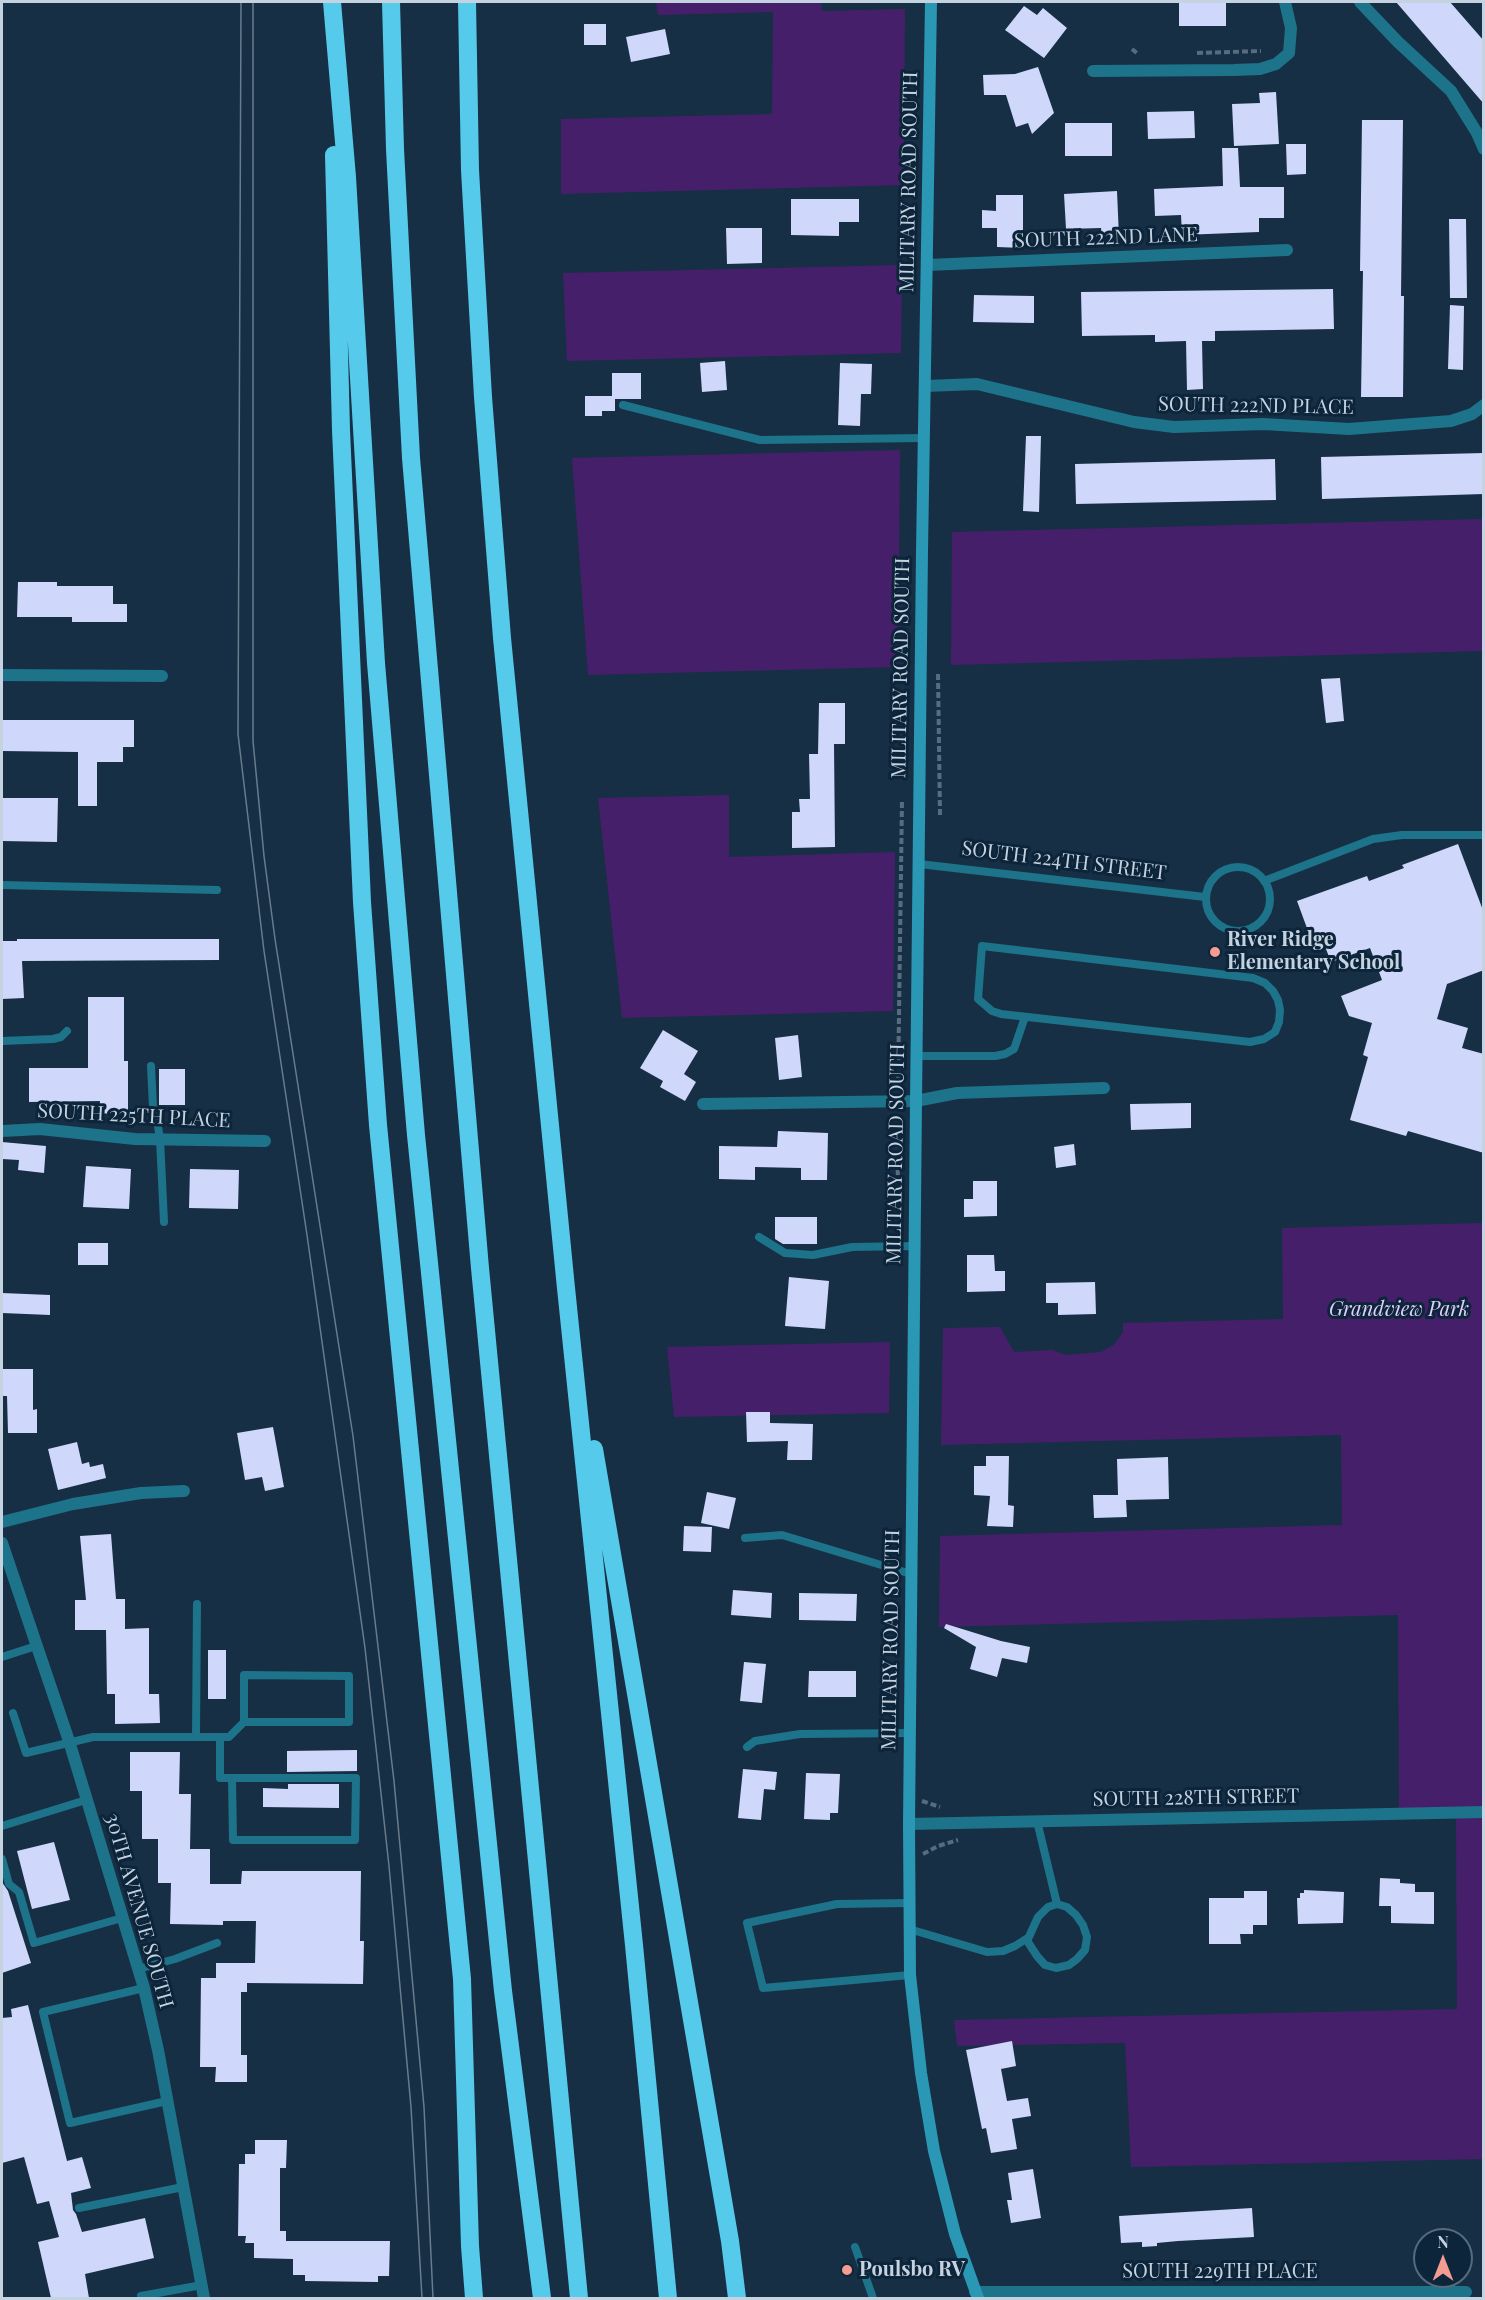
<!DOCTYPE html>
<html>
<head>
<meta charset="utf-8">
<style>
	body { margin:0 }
	#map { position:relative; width:1485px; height:2300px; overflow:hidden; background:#172f44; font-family:"Playfair Display",serif }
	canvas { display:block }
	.frame { position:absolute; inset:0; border:3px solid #c5d3e1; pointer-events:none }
	.north { position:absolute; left:1413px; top:2228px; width:60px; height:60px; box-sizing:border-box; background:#0d253a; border:2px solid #576b7d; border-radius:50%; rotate:0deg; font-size:16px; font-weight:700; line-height:24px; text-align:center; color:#c5d3e1 }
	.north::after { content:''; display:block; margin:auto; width:21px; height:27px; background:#f59c92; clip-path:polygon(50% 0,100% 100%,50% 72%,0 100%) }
</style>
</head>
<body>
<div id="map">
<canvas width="1485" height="2300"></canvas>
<div class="frame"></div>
<div class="north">N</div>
</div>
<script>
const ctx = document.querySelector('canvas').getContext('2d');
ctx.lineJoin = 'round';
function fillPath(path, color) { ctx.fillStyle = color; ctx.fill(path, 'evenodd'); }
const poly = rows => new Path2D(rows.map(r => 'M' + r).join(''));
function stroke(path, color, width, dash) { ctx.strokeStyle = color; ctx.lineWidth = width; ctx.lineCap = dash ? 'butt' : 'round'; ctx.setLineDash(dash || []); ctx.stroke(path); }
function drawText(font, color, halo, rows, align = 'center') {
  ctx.font = font + ' "Playfair Display",serif'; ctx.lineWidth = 6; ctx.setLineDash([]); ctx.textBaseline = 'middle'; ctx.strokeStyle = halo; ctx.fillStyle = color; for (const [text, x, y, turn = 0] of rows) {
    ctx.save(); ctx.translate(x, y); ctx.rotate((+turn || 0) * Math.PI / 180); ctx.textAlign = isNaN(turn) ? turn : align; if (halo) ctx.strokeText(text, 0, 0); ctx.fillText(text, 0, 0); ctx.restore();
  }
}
fillPath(poly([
	[656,2,821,2,822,11,905,9,904,185,561,194,561,119,772,114,773,12,658,15],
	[902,265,901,353,567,361,563,273],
	[900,450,898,667,588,675,572,458],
	[1483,519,1483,651,951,665,952,532],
	[729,795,729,857,895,852,893,1011,622,1018,598,798],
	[1483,1223,1483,2159,1131,2167,1125,2043,957,2046,954,2020,1457,2009,1456,1815,1399,1816,1398,1615,939,1627,940,1536,1342,1525,1341,1435,941,1445,943,1328,1000,1327,1014,1352,1052,1350,1066,1355,1101,1352,1114,1345,1123,1332,1123,1323,1283,1319,1282,1228],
	[890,1342,889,1413,674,1417,667,1347]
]), '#461f6b');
fillPath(poly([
	[1179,2,1226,2,1226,26,1179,26],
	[1396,2,1450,2,1484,41,1484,104],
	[1024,6,1037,15,1043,8,1067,28,1044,58,1005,30],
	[584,24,606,24,606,45,584,45],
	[665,29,670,54,631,62,626,37],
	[1038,67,1054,113,1032,134,1028,123,1016,127,1006,95,984,95,983,75,1015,74],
	[1276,92,1279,144,1234,146,1232,104,1260,103,1259,93],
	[1194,111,1195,138,1148,139,1147,112],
	[1362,120,1403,120,1401,296,1404,296,1403,397,1361,397,1363,271,1360,271],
	[1065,123,1112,123,1112,156,1065,156],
	[1286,144,1306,144,1306,174,1287,175],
	[1222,148,1238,148,1240,187,1284,187,1284,218,1259,218,1259,232,1182,235,1181,215,1155,216,1154,189,1223,186],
	[1117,191,1119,237,1102,238,1101,228,1066,229,1064,194],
	[996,195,1023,195,1023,248,997,247,997,228,982,228,982,210,996,211],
	[791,199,859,199,859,222,839,222,839,236,791,235],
	[1449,219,1466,219,1467,298,1450,298],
	[726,228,762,228,762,263,727,264],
	[1333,289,1334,329,1215,331,1215,341,1202,341,1203,389,1187,390,1186,341,1155,342,1155,335,1082,336,1081,292],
	[974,295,1034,296,1034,323,973,322],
	[1450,305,1464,306,1463,370,1448,369],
	[725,361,727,390,702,392,700,363],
	[840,363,872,364,871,394,861,394,860,426,838,425],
	[612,373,641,373,641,399,615,399,615,411,602,411,602,416,585,416,585,396,612,396],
	[1026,436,1041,436,1039,512,1023,511],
	[1484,453,1484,494,1322,499,1321,457],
	[1275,459,1276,500,1076,504,1075,464],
	[18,582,57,582,57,586,113,586,113,604,127,604,127,622,72,622,72,617,17,617],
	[1340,678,1344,721,1326,723,1321,679],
	[819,703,845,703,845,744,834,744,835,847,792,848,792,812,800,812,799,799,810,799,809,754,818,754],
	[2,720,134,720,134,747,123,747,123,762,97,762,97,806,78,806,78,752,2,751],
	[2,798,58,798,57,842,2,841],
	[1458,844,1484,913,1484,970,1447,984,1437,1019,1468,1028,1462,1048,1484,1054,1484,1153,1408,1131,1406,1136,1350,1120,1368,1057,1363,1055,1372,1023,1349,1016,1341,996,1382,980,1370,948,1331,962,1321,936,1311,939,1297,901,1367,876,1369,881,1404,868,1402,865],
	[17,939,219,939,219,960,22,961,24,998,2,999,2,941,17,941],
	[88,997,124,997,124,1061,128,1061,128,1115,99,1113,100,1101,29,1102,29,1068,88,1068],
	[663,1030,698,1051,684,1074,696,1082,685,1101,660,1087,663,1081,640,1068],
	[798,1035,802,1077,779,1080,775,1038],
	[159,1069,185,1069,185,1105,159,1105],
	[1191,1103,1191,1128,1131,1130,1130,1104],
	[778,1131,828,1133,827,1180,801,1180,801,1168,755,1167,755,1180,719,1179,719,1146,777,1147],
	[2,1142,46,1146,44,1173,18,1170,19,1160,2,1159],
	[1074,1144,1076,1165,1056,1168,1054,1147],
	[86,1166,131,1169,129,1209,83,1207],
	[190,1169,239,1170,238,1209,189,1208],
	[973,1181,997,1181,997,1216,964,1217,964,1199,973,1199],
	[775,1217,817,1217,817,1244,783,1244,775,1239],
	[78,1243,108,1243,108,1265,78,1265],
	[967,1255,994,1255,995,1271,1005,1271,1005,1291,967,1292],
	[789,1277,829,1281,825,1329,785,1326],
	[1095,1282,1096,1314,1058,1315,1058,1303,1046,1303,1046,1283],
	[2,1293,50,1295,50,1315,2,1313],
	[2,1369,33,1369,33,1410,37,1409,37,1433,8,1433,7,1396,2,1396],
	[746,1412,770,1412,770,1423,813,1424,812,1460,787,1460,788,1441,747,1442],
	[273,1427,284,1487,265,1491,262,1477,245,1480,237,1433],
	[77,1442,82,1464,89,1462,90,1467,103,1464,106,1478,58,1490,48,1449],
	[986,1456,1009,1456,1008,1505,1014,1506,1013,1527,987,1526,990,1496,974,1495,974,1466,986,1466],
	[1168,1457,1169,1499,1126,1500,1127,1517,1094,1518,1093,1495,1118,1495,1117,1459],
	[707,1492,736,1498,729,1529,701,1523],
	[684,1526,712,1527,711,1552,683,1551],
	[111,1534,116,1599,125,1599,125,1629,149,1628,149,1694,159,1694,160,1723,115,1724,115,1694,107,1694,106,1630,75,1630,75,1600,86,1600,80,1536],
	[733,1590,772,1593,771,1618,731,1615],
	[799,1593,857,1594,856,1621,799,1620],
	[946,1624,1001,1641,1030,1647,1027,1663,1002,1658,997,1677,970,1669,976,1647,944,1628],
	[208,1650,226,1650,226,1699,208,1699],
	[744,1662,766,1664,762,1703,740,1701],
	[809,1671,856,1671,856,1697,808,1697],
	[357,1750,357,1771,287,1772,287,1751],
	[130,1752,180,1752,179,1794,191,1794,190,1849,210,1849,210,1884,241,1884,242,1871,361,1871,360,1941,364,1941,363,1984,247,1983,247,1992,241,1992,241,2055,247,2055,247,2082,215,2082,216,2067,200,2067,201,1978,216,1978,216,1963,255,1963,256,1921,223,1921,223,1925,170,1924,171,1883,158,1883,158,1839,142,1839,142,1791,130,1791],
	[743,1769,777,1772,775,1790,764,1789,761,1820,738,1818],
	[806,1773,840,1774,838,1813,830,1813,830,1820,804,1819],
	[288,1784,339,1784,339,1808,263,1807,263,1788,288,1789],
	[54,1842,70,1900,32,1909,17,1851],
	[1380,1878,1400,1879,1400,1883,1415,1884,1415,1892,1434,1892,1434,1924,1391,1923,1391,1906,1379,1906],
	[2,1882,8,1891,31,1963,2,1973],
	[1304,1890,1344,1892,1343,1923,1298,1924,1297,1898,1300,1898,1300,1893,1304,1893],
	[1244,1891,1267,1891,1267,1925,1253,1925,1253,1934,1240,1934,1241,1944,1209,1944,1209,1898,1244,1898],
	[28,2005,67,2161,82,2157,91,2188,71,2193,73,2210,76,2214,82,2232,145,2218,154,2258,85,2274,89,2298,51,2298,38,2242,59,2237,49,2201,37,2204,24,2157,2,2163,2,2018,12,2017,11,2009],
	[1012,2041,1016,2066,1001,2069,1007,2101,1028,2098,1031,2116,1012,2119,1017,2149,991,2153,986,2128,982,2129,966,2050],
	[255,2140,287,2140,286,2168,280,2168,280,2231,286,2231,286,2241,390,2241,389,2276,378,2276,378,2282,305,2281,305,2275,293,2275,293,2259,254,2258,254,2243,245,2243,246,2236,238,2236,239,2164,245,2164,245,2154,255,2154],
	[1033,2169,1041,2218,1011,2223,1007,2200,1012,2200,1008,2173],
	[1252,2208,1254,2237,1178,2241,1157,2243,1157,2246,1142,2247,1142,2242,1121,2243,1119,2216]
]), '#cfd7fb');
stroke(poly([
	[1132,49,1138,54],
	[1197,53,1261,51],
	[938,674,940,815],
	[898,1087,902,800],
	[897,1115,898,1189],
	[922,1801,940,1807],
	[923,1854,938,1846,958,1840]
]), '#586c7f', 4, [6, 3]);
stroke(poly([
	[623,405,760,440,924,438],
	[919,864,1205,897],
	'1206 899a32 32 0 1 1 64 0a32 32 0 1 1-64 0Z',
	[1264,881,1373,839,1402,835,1484,835],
	[2,885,217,890],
	[982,946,1253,978,1265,983,1273,991,1278,1000,1280,1010,1279,1022,1275,1032,1264,1039,1250,1042,1001,1014,992,1011,978,999,982,946],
	[2,1041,53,1039,61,1037,67,1031],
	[917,1056,995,1056,1005,1054,1014,1049,1025,1017],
	[151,1066,153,1107,157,1120,160,1139,164,1222],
	[759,1237,785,1253,813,1255,852,1247,915,1246],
	[745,1538,782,1535,911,1574],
	[2,1657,36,1646],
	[13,1713,26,1753,93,1737,229,1737,244,1722,349,1722,349,1676,244,1675,244,1722],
	[196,1737,197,1604],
	[220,1737,220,1778,356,1778,355,1840,233,1840,232,1778],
	[747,1747,755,1741,800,1734,910,1733],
	[1037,1821,1057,1904],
	[2,1826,86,1800],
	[2,1859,9,1884,19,1892,34,1943,122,1918],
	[909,1903,837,1904,747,1923,763,1988,910,1975],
	[909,1929,987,1952,1003,1951,1015,1946,1026,1939,1028,1939,1038,1917,1048,1907,1057,1904,1067,1907,1076,1915,1083,1925,1087,1937,1085,1950,1077,1959,1069,1965,1056,1968,1045,1965,1037,1956,1026,1939],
	[138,1969,175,1959,217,1943],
	[144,1988,43,2012,70,2123,167,2101],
	[79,2208,183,2187],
	[855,2247,873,2298],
	[141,2296,202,2285]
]), '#1d738a', 8);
stroke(poly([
	[1360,2,1398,42,1451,91,1477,133,1484,149],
	[1093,71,1234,70,1260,69,1276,64,1289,53,1291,28,1285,2],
	[927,265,1287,250],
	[925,386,977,384,1134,422,1174,427,1263,424,1349,429,1451,421,1472,414,1484,405],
	[2,675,162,676],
	[703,1104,916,1101,957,1093,1104,1088],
	[2,1131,40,1129,135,1139,265,1141],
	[2,1522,73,1504,141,1493,184,1491],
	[2,1543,69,1741,144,1988,158,2050,204,2298],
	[909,1824,1484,1812],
	[975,2292,1466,2292]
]), '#1d738a', 12);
stroke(poly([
	[931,2,922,551,916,1101,909,1824,910,1975,921,2073,934,2151,955,2234,978,2298]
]), '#2a97b4', 12);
stroke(poly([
	[332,2,347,177,376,663,416,1135,503,1991,542,2298],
	[391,2,395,149,411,458,480,1268,579,2298],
	[467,2,470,170,483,397,502,638,566,1288,634,1945,668,2298],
	[334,155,341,430,362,902,378,1125,462,1979,470,2246,474,2298],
	[594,1449,730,2241,737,2298]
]), '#56caeb', 18);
stroke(poly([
	[241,2,238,734,264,951,307,1235,365,1648,389,1866,411,2107,422,2298],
	[253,2,253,741,264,856,275,939,353,1436,394,1781,424,2107,433,2298]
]), '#687c8d', 1.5);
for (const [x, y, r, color] of [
	[1215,952,6,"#f59c92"],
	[847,2270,6,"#f59c92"]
]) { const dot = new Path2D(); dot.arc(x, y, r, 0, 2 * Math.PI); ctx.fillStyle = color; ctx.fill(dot); stroke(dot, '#0d253a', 2); }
drawText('20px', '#c5d3e1', '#0d253a', [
	["MILITARY ROAD SOUTH",909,182,-89],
	["SOUTH 222ND LANE",1106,238,-2],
	["SOUTH 222ND PLACE",1256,406,1],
	["MILITARY ROAD SOUTH",901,668,-89],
	["SOUTH 224TH STREET",1064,861,7],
	["SOUTH 225TH PLACE",134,1116,3],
	["MILITARY ROAD SOUTH",896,1154,-89],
	["MILITARY ROAD SOUTH",891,1640,-89],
	["SOUTH 228TH STREET",1196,1798,-1],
	["30TH AVENUE SOUTH",139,1911,74],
	["SOUTH 229TH PLACE",1220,2272]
]);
drawText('bold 20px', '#c5d3e1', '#0d253a', [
	["River Ridge",1227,940],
	["Elementary School",1227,963],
	["Poulsbo RV",859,2270]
], 'left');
drawText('italic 20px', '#e2cffc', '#0d253a', [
	["Grandview Park",1399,1310]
]);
</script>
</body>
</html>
